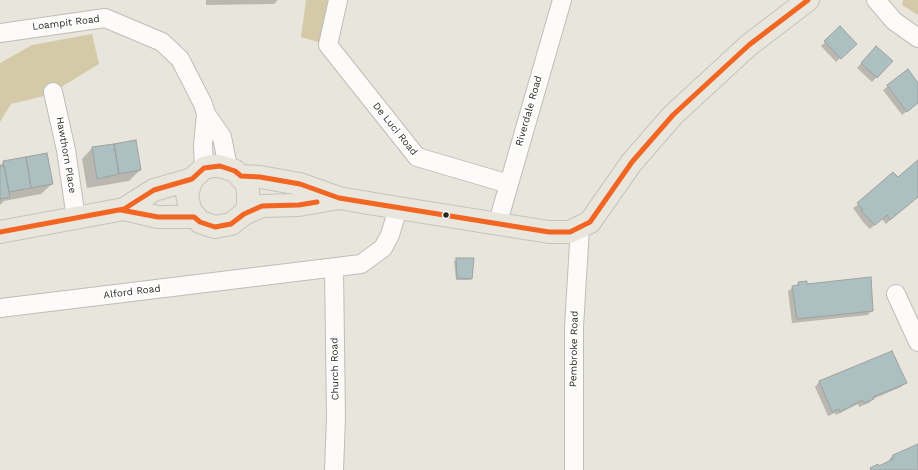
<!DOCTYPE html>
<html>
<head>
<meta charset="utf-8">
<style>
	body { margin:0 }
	canvas { display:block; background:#e8e5dc }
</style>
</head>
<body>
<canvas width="918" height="470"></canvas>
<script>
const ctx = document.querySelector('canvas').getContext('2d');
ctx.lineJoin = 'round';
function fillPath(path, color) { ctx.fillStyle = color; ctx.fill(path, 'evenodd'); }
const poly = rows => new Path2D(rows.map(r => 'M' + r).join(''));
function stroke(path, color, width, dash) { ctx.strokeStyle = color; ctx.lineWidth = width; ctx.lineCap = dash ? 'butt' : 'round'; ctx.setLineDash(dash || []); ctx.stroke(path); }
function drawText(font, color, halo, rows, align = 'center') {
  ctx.font = font + ' "Work Sans",sans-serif'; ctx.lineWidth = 4; ctx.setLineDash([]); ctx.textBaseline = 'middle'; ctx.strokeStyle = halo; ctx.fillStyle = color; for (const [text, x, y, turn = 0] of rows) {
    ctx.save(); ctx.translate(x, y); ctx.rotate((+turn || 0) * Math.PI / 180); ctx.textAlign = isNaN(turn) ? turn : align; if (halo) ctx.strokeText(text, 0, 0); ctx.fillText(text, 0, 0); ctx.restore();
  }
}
fillPath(poly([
	[306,0,338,0,328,45,301,37],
	[903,0,918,0,918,15,902,5],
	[92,34,99,64,48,95,11,104,0,122,0,63,32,45]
]), '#d4caa8');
fillPath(poly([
	[206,0,278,0,274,4,206,5],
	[840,28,855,44,836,62,821,46],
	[872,51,892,61,872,82,857,68],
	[907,70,918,85,918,103,902,115,883,90],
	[135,141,140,170,129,181,87,188,82,159,92,148],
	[4,162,52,184,41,194,4,201,0,205,0,165],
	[918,162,918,195,886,224,882,219,870,229,863,222,853,208,897,179],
	[457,259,471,278,469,280,456,280,454,261],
	[799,283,806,285,872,310,868,315,792,323,788,291],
	[892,352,906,383,901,387,873,399,869,403,859,407,858,404,836,415,835,413,828,416,815,387,819,382],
	[918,445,918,470,871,470,889,463,889,460,893,455]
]), '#0003');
const building = poly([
	[840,26,857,44,841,59,824,41,840,26],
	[876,46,893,61,877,78,861,63,876,46],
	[908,69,918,83,918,103,907,112,887,85,908,69],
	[136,140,141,170,119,174,114,144,136,140],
	[114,144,119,174,97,179,92,147,114,144],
	[47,153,53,184,31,188,26,157,47,153],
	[26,157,31,188,9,192,3,161,26,157],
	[918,160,918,197,890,220,887,215,875,225,861,211,863,210,857,203,893,172,898,177,918,160],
	[0,166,4,166,10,197,0,199,0,166],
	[456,258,474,258,472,279,457,278,456,258],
	[871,277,873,311,797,319,792,286,799,285,798,282,807,281,807,284,871,277],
	[892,351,907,383,873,397,874,399,864,403,862,400,840,412,839,409,832,412,819,381,892,351],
	[918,444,918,470,871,470,870,468,878,464,879,466,893,459,893,455,918,444]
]);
fillPath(building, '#acc0c2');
stroke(building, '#9fa19e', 1);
const street = poly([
	[338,0,328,45,417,157,509,184],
	[876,0,894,21,918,38],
	[0,33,105,18,162,42,180,59,203,104,206,114,203,145,204,168],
	[53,92,66,150,76,218],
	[206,114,222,137,228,167],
	[498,222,562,0],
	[334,268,336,418,334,470],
	[896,294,918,342],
	[0,308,361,264,383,248,390,235,398,208],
	[574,470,574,327,580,227]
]);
const primary = poly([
	[241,176,260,177,300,184,339,198,398,208,549,232,570,232,590,222,632,162,673,115,749,45,808,0],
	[124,209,154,190,192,179],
	[244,214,248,206,248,191,246,183,235,171,220,166,212,166,204,168,192,179,187,194,190,210,200,222,215,227,231,224,244,214,262,206,299,205,339,198],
	[0,232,124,209,158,217,194,217]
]);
stroke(street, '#bfbdb6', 20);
stroke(primary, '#c5c3be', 24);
stroke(street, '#fcfbfa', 18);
stroke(primary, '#e9e6dd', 22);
stroke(poly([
	[121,210,158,217,194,217,200,222,215,227,231,224,244,214,262,206,299,205,317,202],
	[0,232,124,209,154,190,192,179,204,168,220,166,235,171,241,176,260,177,300,184,339,198,549,232,570,232,590,222,632,162,673,115,749,45,808,0]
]), '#f26522', 5);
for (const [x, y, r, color] of [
	[446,215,3.5,"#2c2a24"]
]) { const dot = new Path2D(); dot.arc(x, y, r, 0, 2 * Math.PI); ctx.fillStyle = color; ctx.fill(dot); stroke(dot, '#fff', 1.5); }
drawText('10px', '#2c2a24', '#fff', [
	["Loampit Road",66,23,-7],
	["Riverdale Road",529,111,-74],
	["De Luci Road",395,129,51],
	["Hawthorn Place",66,155,80],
	["Alford Road",132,292,-7],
	["Pembroke Road",574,349,-89],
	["Church Road",335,369,-91]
]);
</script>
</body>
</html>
